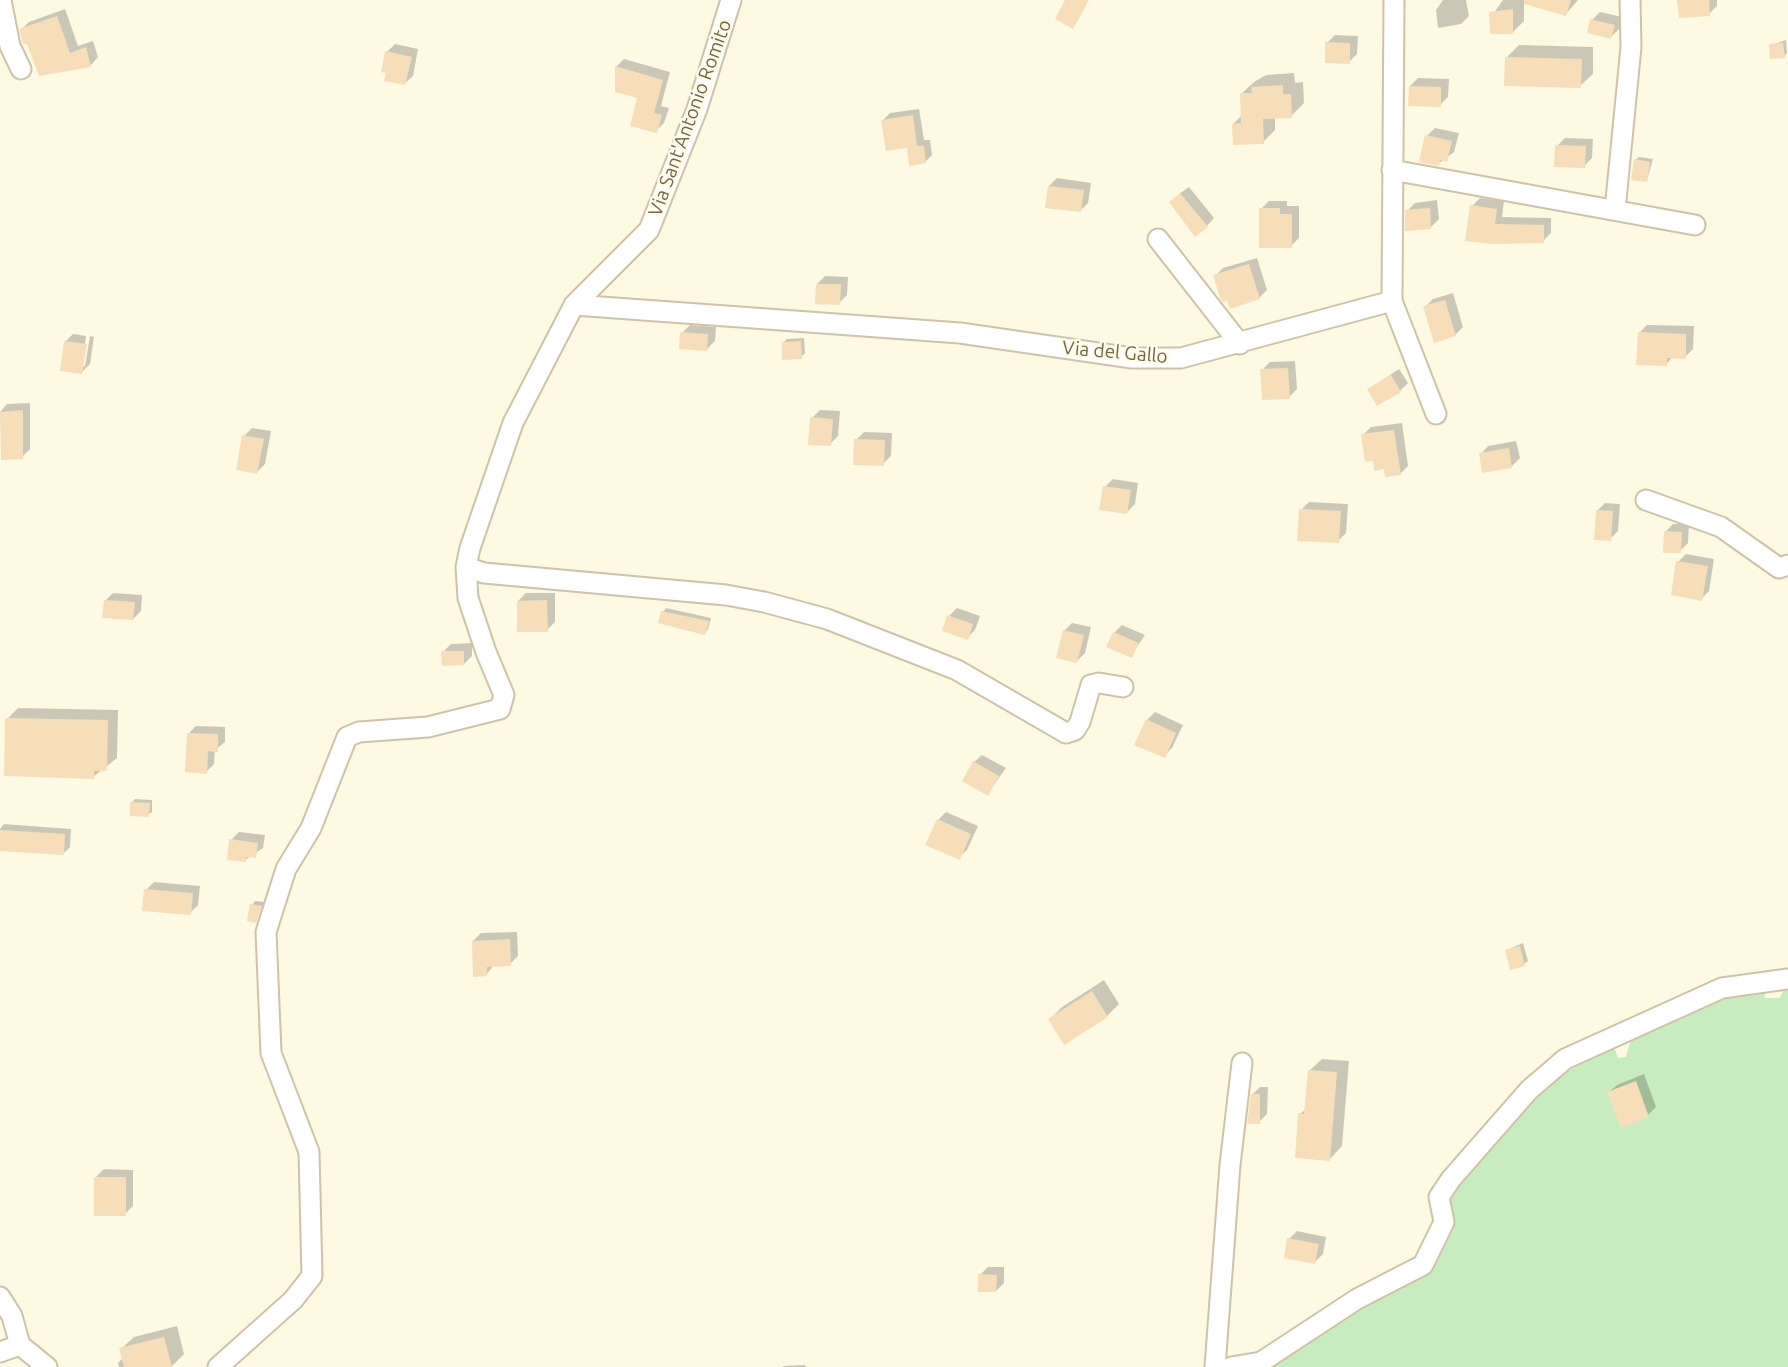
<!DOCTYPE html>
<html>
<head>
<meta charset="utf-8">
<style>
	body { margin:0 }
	canvas { display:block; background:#fef9e3 }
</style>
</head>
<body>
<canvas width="1788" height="1367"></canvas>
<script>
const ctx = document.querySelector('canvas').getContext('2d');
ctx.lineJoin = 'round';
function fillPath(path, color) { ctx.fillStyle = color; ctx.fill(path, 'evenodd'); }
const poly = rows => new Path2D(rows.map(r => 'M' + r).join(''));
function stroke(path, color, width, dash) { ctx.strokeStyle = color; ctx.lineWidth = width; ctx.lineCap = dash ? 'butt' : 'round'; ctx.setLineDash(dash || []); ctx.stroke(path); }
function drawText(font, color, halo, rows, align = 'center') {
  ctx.font = font + ' Ubuntu,sans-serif'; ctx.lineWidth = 5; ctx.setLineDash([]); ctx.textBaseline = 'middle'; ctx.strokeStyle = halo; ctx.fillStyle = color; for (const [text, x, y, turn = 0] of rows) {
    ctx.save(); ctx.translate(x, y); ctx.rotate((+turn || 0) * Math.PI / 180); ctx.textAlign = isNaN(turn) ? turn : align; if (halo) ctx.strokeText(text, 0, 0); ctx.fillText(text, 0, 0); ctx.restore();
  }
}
fillPath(poly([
	[1788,988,1788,1367,1264,1367,1301,1342,1336,1326,1373,1296,1428,1273,1448,1196,1542,1087,1613,1044,1618,1058,1626,1057,1631,1039,1723,994,1764,990,1765,998,1780,998,1784,989]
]), '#c8ecc0');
fillPath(poly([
	[1443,0,1466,0,1469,16,1461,24,1438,28,1436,10],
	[1503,0,1578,0,1566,14,1524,2,1524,21,1513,32,1491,17],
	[1679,0,1717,0,1717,6,1709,14],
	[65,9,78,46,93,41,98,57,91,65,40,74,21,30,29,22],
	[1600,12,1622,17,1619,29,1611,37,1592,20],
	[1335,35,1358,36,1357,54,1349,62,1327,43],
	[1786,40,1787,53,1784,57,1771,45],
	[395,44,418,49,413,76,405,83,387,52],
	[1519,45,1593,47,1593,74,1580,86,1506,58],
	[624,59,670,72,661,106,669,108,664,123,656,131,639,97,616,67],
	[1294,73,1295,83,1303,82,1304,103,1291,116,1275,117,1275,130,1263,142,1233,124,1242,115,1241,94,1254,82,1266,75],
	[1418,78,1449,79,1448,97,1440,105,1410,86],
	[919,109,924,140,930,140,932,155,925,162,883,120,890,113],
	[1435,128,1459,133,1454,152,1438,164,1427,136],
	[1565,138,1593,139,1592,158,1584,166,1557,146],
	[1639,157,1653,159,1647,180,1635,160],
	[1057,178,1091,183,1088,203,1080,211,1049,186],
	[1189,187,1214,218,1207,226,1179,194],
	[1480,198,1504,201,1502,217,1551,218,1551,233,1543,241,1493,243,1472,206],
	[1437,200,1439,219,1431,227,1407,211,1415,203],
	[1269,201,1287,201,1287,206,1299,206,1299,238,1291,246,1261,209],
	[1257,258,1267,290,1259,298,1215,276,1223,268],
	[825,276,848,277,847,295,839,303,817,284],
	[1453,293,1463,327,1455,335,1425,307,1433,299],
	[690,325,716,327,715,341,707,349,682,333],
	[1647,325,1694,326,1693,349,1685,357,1673,357,1666,364,1639,333],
	[73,334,86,336,82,366,85,366,90,336,94,337,90,364,82,372,65,342],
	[804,338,805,353,801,357,783,343,787,339],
	[1295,361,1297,389,1289,397,1262,370,1270,362],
	[1399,369,1408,383,1400,391,1369,389],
	[30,403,30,449,22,457,3,458,0,412,7,404],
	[820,410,840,411,838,436,830,444,812,418],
	[1402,423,1408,466,1400,474,1386,467,1363,435,1371,427],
	[252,428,271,431,265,464,257,472,244,436],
	[864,432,892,433,891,456,883,464,856,440],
	[1516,441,1520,458,1512,466,1481,454,1488,446],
	[1113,479,1138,483,1135,504,1127,512,1105,487],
	[1309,502,1348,504,1346,533,1338,541,1301,510],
	[1605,503,1620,504,1618,531,1610,539,1597,511],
	[1673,524,1689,524,1688,543,1680,551,1665,532],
	[1686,554,1714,559,1709,591,1701,599,1678,562],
	[113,593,142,595,141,611,133,619,105,601],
	[526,593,555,593,555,622,547,630,518,601],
	[666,608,711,618,708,629,705,633,663,612],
	[957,608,980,616,975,630,967,638,949,616],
	[1072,623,1091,627,1085,653,1077,661,1064,631],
	[1122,625,1145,635,1131,656,1114,633],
	[472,643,472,656,464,664,443,652,451,644],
	[18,708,118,710,117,758,93,777,7,719],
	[1155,712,1183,725,1172,748,1164,756,1147,720],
	[196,726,225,727,225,742,215,750,214,764,206,772,188,734],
	[982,755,1006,768,987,794,974,762],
	[135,799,152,800,152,812,148,815,132,803],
	[946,812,978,826,967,850,959,857,938,820],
	[4,824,71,829,70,847,64,853,0,850,0,829],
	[239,832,265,835,263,848,245,860,231,840],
	[154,882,200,886,198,905,190,913,146,890],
	[255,901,264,902,256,921,252,905],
	[517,932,518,956,510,964,494,965,486,975,473,941,481,933],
	[1523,943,1528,961,1524,964,1507,950],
	[1104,980,1119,1004,1107,1016,1050,1019,1062,1007],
	[1322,1059,1349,1061,1342,1146,1330,1159,1300,1114,1307,1108,1309,1071],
	[1644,1074,1656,1107,1648,1115,1622,1125,1609,1092,1617,1085],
	[1260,1087,1268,1087,1267,1114,1259,1122,1252,1095],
	[104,1169,133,1170,133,1206,125,1214,96,1177],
	[1297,1231,1326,1237,1323,1254,1315,1262,1289,1239],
	[988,1267,1004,1267,1004,1283,996,1291,980,1275],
	[177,1326,184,1354,171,1367,119,1367,118,1363,123,1358,121,1349,134,1337],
	[805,1365,806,1367,782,1367,783,1366]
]), '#0003');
fillPath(poly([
	[1065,0,1089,0,1073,29,1055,19],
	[1524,0,1571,0,1566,16,1524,4],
	[1677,0,1709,0,1710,16,1679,18],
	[1513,9,1513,34,1490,34,1489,12],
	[57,16,70,53,86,47,91,67,39,76,27,44,23,44,19,29],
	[1590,19,1615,25,1611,39,1587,33],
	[1325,42,1350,43,1350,64,1325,63],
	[1783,43,1785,58,1770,59,1769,44],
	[385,51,412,57,405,85,384,81,386,73,381,72],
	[1505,57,1582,59,1581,88,1504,86],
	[615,66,663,80,654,113,662,115,657,133,630,126,637,98,615,92],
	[1283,85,1283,94,1291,94,1292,118,1263,119,1264,144,1233,145,1232,124,1241,123,1240,93,1252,93,1251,87],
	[1409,86,1441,87,1441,107,1408,106],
	[913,115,917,146,924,146,926,163,909,166,907,148,886,151,881,120],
	[1425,135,1452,141,1447,162,1440,160,1439,166,1419,162],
	[1555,145,1586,146,1585,168,1554,167],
	[1634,159,1650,162,1647,182,1631,180],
	[1048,186,1084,190,1081,212,1045,208],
	[1180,193,1208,227,1195,237,1169,202],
	[1470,205,1497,209,1495,224,1544,225,1544,243,1492,244,1465,241],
	[1259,208,1280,208,1280,214,1292,214,1292,248,1259,248],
	[1430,208,1431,229,1405,231,1405,210],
	[1249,264,1260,299,1230,309,1227,301,1223,302,1220,298,1213,275],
	[816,284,841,284,840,305,815,304],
	[1445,300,1456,336,1434,343,1423,306],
	[680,332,708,334,707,351,679,349],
	[1638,332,1686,334,1686,359,1667,358,1667,366,1636,365],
	[64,341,87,344,82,374,60,371],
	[801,341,802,359,782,360,782,342],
	[1288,368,1290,399,1262,400,1260,369],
	[1391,375,1401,392,1377,406,1367,389],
	[23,410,23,459,1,460,0,412],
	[810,417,833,419,831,446,808,445],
	[1394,430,1401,475,1385,477,1384,469,1374,471,1373,461,1365,462,1361,434],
	[242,435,264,439,257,474,236,470],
	[854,439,885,440,884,466,853,465],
	[1509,448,1512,468,1482,473,1479,453],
	[1103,486,1131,490,1127,514,1099,510],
	[1299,509,1341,511,1339,543,1297,541],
	[1596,510,1613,511,1611,541,1594,540],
	[1664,531,1682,532,1681,553,1663,553],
	[1676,561,1708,566,1702,601,1671,595],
	[104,600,135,602,133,620,102,618],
	[547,600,548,632,517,632,517,601],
	[661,611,709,621,705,635,658,623],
	[947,615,973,624,968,640,942,631],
	[1063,630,1084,635,1077,663,1056,658],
	[1113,632,1139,643,1132,658,1106,647],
	[441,651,464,651,464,665,442,666],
	[5,718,108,720,107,771,94,771,94,779,4,776],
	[1146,719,1176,733,1165,758,1134,745],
	[187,733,218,734,218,752,208,751,207,774,185,772],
	[973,761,999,776,988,796,962,781],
	[130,802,150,803,149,817,130,816],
	[937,819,971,834,960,860,925,845],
	[0,830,65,834,64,855,0,851],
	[229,839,258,843,256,858,246,857,246,862,227,860],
	[144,889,193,893,191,915,142,911],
	[250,904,262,906,256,923,247,921],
	[510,939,511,966,487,967,487,976,473,977,472,941],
	[1520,946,1525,966,1510,970,1505,950],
	[1092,991,1108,1017,1064,1045,1048,1019],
	[1308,1070,1337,1072,1330,1161,1295,1158,1298,1113,1304,1114],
	[1636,1081,1649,1117,1621,1128,1607,1092],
	[1251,1094,1260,1094,1260,1124,1247,1124],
	[94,1177,126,1177,126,1216,94,1216],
	[1287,1238,1319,1244,1315,1264,1284,1258],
	[978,1274,997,1275,996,1292,978,1292],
	[164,1337,172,1367,124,1367,119,1348]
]), '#f5deb9');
const minor = poly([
	[1,0,10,46,21,69],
	[1392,170,1695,225],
	[1615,210,1631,47,1630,0],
	[1158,239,1240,344],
	[1392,301,1436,414],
	[574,305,960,333,1132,358,1181,358,1392,301,1394,0],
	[1646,500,1721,527,1779,568,1788,565],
	[466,567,484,573,726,595,764,602,827,619,957,670,1066,733,1075,730,1080,722,1091,685,1099,683,1123,687],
	[0,1297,12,1316,20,1345,47,1367],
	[0,1352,20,1345],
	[218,1367,293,1300,312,1276,309,1152,271,1053,266,932,286,869,311,828,347,737,359,732,428,727,500,709,504,695,486,652,468,598,466,567,470,548,513,423,574,305,649,230,697,109,731,0],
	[1215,1367,1230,1165,1242,1063],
	[1231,1367,1261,1362,1357,1299,1423,1265,1444,1222,1439,1197,1451,1179,1529,1090,1565,1059,1722,988,1788,979]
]);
stroke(minor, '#d0c2a9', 23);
stroke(minor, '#fff', 19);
drawText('19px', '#776347', '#fffcea', [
	["Via Sant'Antonio Romito",690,118,-70],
	["Via del Gallo",1115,352,5]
]);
</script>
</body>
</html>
